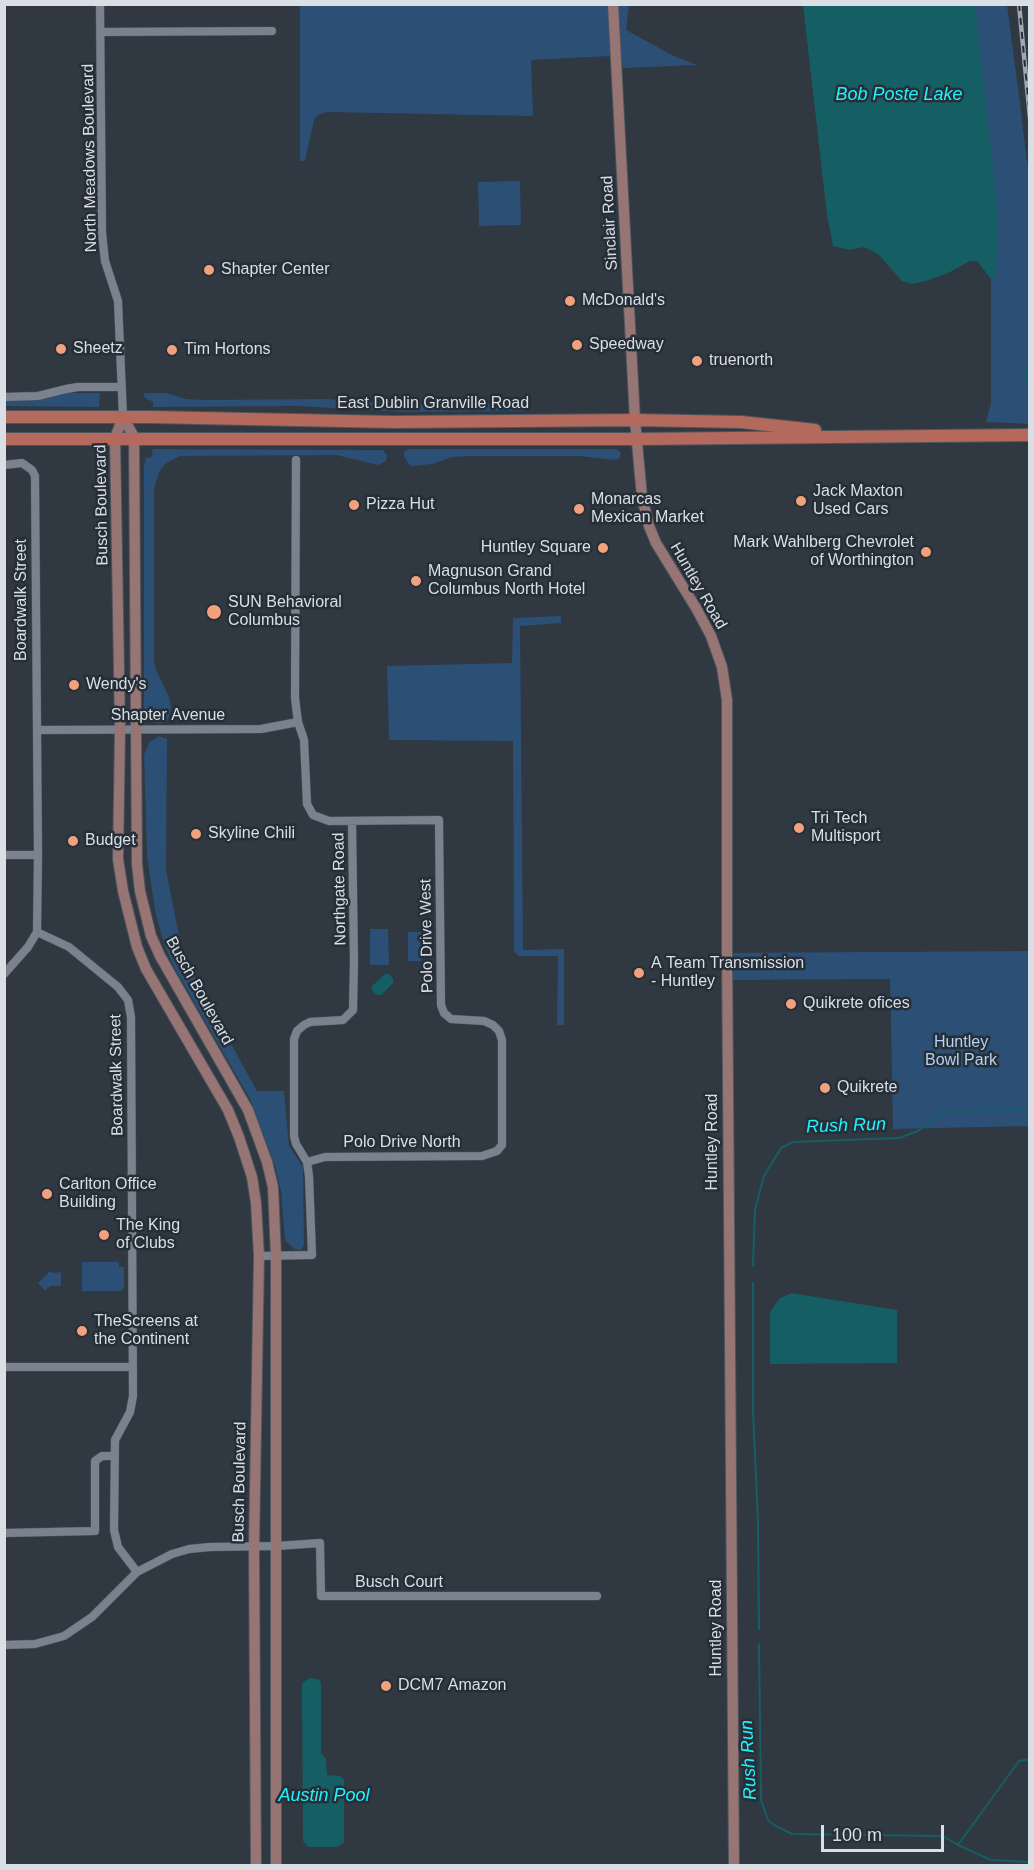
<!DOCTYPE html>
<html>
<head>
<meta charset="utf-8">
<style>
	body { margin:0 }
	#map { position:relative; width:1034px; height:1870px; overflow:hidden; background:#303841; font-family:Arial,sans-serif }
	canvas { display:block }
	.frame { position:absolute; inset:0; border:6px solid #dadfe5; pointer-events:none }
	.scale { position:absolute; left:821px; top:1825px; width:123px; height:27px; box-sizing:border-box; border:3px solid #dadfe5; border-top:0; padding-left:8px; font-size:18px; line-height:21px; white-space:nowrap; color:#dadfe5; -webkit-text-stroke:4px #262e37; paint-order:stroke }
</style>
</head>
<body>
<div id="map">
<canvas width="1034" height="1870"></canvas>
<div class="frame"></div>
<div class="scale">100 m</div>
</div>
<script>
const ctx = document.querySelector('canvas').getContext('2d');
ctx.lineJoin = 'round';
function fillPath(path, color) { ctx.fillStyle = color; ctx.fill(path, 'evenodd'); }
const poly = rows => new Path2D(rows.map(r => 'M' + r).join(''));
function stroke(path, color, width, dash) { ctx.strokeStyle = color; ctx.lineWidth = width; ctx.lineCap = dash ? 'butt' : 'round'; ctx.setLineDash(dash || []); ctx.stroke(path); }
function drawText(font, color, halo, rows, align = 'center') {
  ctx.font = font + ' Arial,sans-serif'; ctx.lineWidth = 5; ctx.setLineDash([]); ctx.textBaseline = 'middle'; ctx.strokeStyle = halo; ctx.fillStyle = color; for (const [text, x, y, turn = 0] of rows) {
    ctx.save(); ctx.translate(x, y); ctx.rotate((+turn || 0) * Math.PI / 180); ctx.textAlign = isNaN(turn) ? turn : align; if (halo) ctx.strokeText(text, 0, 0); ctx.fillText(text, 0, 0); ctx.restore();
  }
}
fillPath(poly([
	[300,5,629,5,626,30,674,56,697,65,624,68,610,56,531,60,533,116,327,112,318,115,314,120,305,161,300,161],
	[975,5,1007,5,1020,103,1030,186,1029,424,986,422,991,403,991,279,996,276],
	[520,181,521,225,479,226,478,182],
	[65,393,100,393,99,407,5,406,5,399,40,400],
	[143,393,166,393,186,399,204,400,325,399,399,404,521,404,524,408,524,411,401,412,298,406,153,407,153,402,145,398],
	[153,449,383,450,387,455,386,461,378,465,336,455,180,456,165,464,159,472,154,489,154,660,156,670,169,697,171,708,170,715,167,721,158,724,149,721,144,711,144,465,146,457,150,458,153,454,151,451],
	[408,449,617,449,621,453,619,459,615,460,578,456,468,456,452,457,432,464,413,466,409,465,404,456,404,452],
	[561,616,561,623,520,626,523,950,564,949,564,1025,557,1025,558,956,518,956,514,950,513,741,389,740,387,666,512,663,513,618],
	[159,736,167,739,166,870,183,956,257,1091,284,1091,289,1146,303,1167,304,1245,301,1250,294,1249,285,1240,281,1191,275,1166,250,1099,174,967,164,944,155,911,147,856,144,755,149,742],
	[370,929,388,929,389,965,370,965],
	[408,932,421,932,421,961,408,961],
	[1029,951,1029,1126,893,1129,890,979,727,980,727,953],
	[82,1262,119,1262,119,1267,124,1267,124,1288,121,1291,82,1291],
	[50,1271,54,1273,61,1272,61,1286,50,1286,45,1291,38,1283]
]), '#2b4f75');
fillPath(poly([
	[803,5,975,5,998,217,996,276,991,279,977,261,970,261,948,273,926,281,912,284,902,281,878,254,864,247,850,250,833,246,827,215],
	[385,974,389,974,393,979,393,983,381,995,377,995,372,991,372,986],
	[791,1293,897,1310,897,1363,770,1364,770,1312,779,1299],
	[309,1678,318,1679,321,1683,321,1753,326,1759,327,1775,340,1776,344,1780,344,1843,337,1847,309,1847,303,1841,302,1684]
]), '#155f64');
stroke(poly([
	[1026,368,1030,402],
	[753,1266,755,1210,764,1176,781,1148,793,1142,899,1138,918,1131,947,1110,1030,1109],
	[753,1283,753,1410,758,1523,759,1629],
	[759,1644,761,1800,768,1820,774,1825,792,1834,943,1836,958,1845,991,1860,1030,1862],
	[958,1845,1019,1761,1030,1759]
]), '#155f64', 2);
const minor = poly([
	[100,4,102,233,105,261,118,301,123,417],
	[101,32,272,31],
	[4,397,38,396,66,389,78,387,120,387],
	[296,460,295,698,298,722,304,740,307,804,313,815,329,821,439,820,441,1005,444,1013,451,1019,484,1021,493,1025,499,1031,502,1040,502,1145,497,1151,482,1156,325,1157,307,1162],
	[4,465,22,463,32,470,35,476,38,855,37,932,28,947,4,974],
	[37,730,261,729,298,722],
	[4,855,38,855],
	[37,932,69,947,118,987,128,1000,131,1017,133,1396,130,1412,115,1440,114,1530,118,1547,137,1572],
	[259,1256,312,1255,309,1176,307,1162,296,1144,294,1136,294,1039,297,1031,304,1025,310,1022,343,1020,353,1010,354,961,352,822],
	[4,1367,133,1367],
	[4,1533,95,1531,95,1461,102,1456,114,1456],
	[4,1645,35,1644,64,1636,92,1617,137,1572,172,1554,189,1549,210,1547,277,1546,320,1543,321,1596,597,1596]
]);
const secondary = poly([
	[613,4,635,420,642,497,649,526,656,543,696,608,711,636,722,667,727,700,727,953,734,1866],
	[123,417,134,437,136,729,137,864,140,891,151,936,160,956,248,1110,267,1162,273,1187,276,1256,276,1866],
	[123,417,115,438,120,729,118,859,123,891,137,947,146,969,228,1110,239,1137,252,1177,256,1203,259,1256,254,1547,256,1866]
]);
const primary = poly([
	[4,417,150,417,394,422,635,420,741,422,815,430],
	[4,439,637,439,1030,435]
]);
stroke(minor, '#4e555d', 9);
stroke(secondary, '#4e555d', 12);
stroke(primary, '#4e555d', 14);
stroke(minor, '#79828d', 8);
stroke(secondary, '#967574', 10);
stroke(primary, '#b3695b', 12);
const rail = poly([
	[1019,4,1030,118]
]);
stroke(rail, '#a2a8af', 4.5);
stroke(rail, '#262e37', 2, [7]);
for (const [x, y, r, color] of [
	[209,270,6,"#f1a17b"],
	[570,301,6,"#f1a17b"],
	[577,345,6,"#f1a17b"],
	[61,349,6,"#f1a17b"],
	[172,350,6,"#f1a17b"],
	[697,361,6,"#f1a17b"],
	[801,501,6,"#f1a17b"],
	[354,505,6,"#f1a17b"],
	[579,509,6,"#f1a17b"],
	[603,548,6,"#f1a17b"],
	[926,552,6,"#f1a17b"],
	[416,581,6,"#f1a17b"],
	[214,612,8,"#f1a17b"],
	[74,685,6,"#f1a17b"],
	[799,828,6,"#f1a17b"],
	[196,834,6,"#f1a17b"],
	[73,841,6,"#f1a17b"],
	[639,973,6,"#f1a17b"],
	[791,1004,6,"#f1a17b"],
	[825,1088,6,"#f1a17b"],
	[47,1194,6,"#f1a17b"],
	[104,1235,6,"#f1a17b"],
	[82,1331,6,"#f1a17b"],
	[386,1686,6,"#f1a17b"]
]) { const dot = new Path2D(); dot.arc(x, y, r, 0, 2 * Math.PI); ctx.fillStyle = color; ctx.fill(dot); stroke(dot, '#262e37', 2); }
drawText('16px', '#dadfe5', '#262e37', [
	["North Meadows Boulevard",90,158,-91],
	["Sinclair Road",610,223,-93],
	["East Dublin Granville Road",433,404],
	["Busch Boulevard",102,505,-91],
	["Huntley Road",698,586,60],
	["Boardwalk Street",22,600,-90],
	["Shapter Avenue",168,716],
	["Northgate Road",340,889,-91],
	["Polo Drive West",427,936,-91],
	["Busch Boulevard",199,991,61],
	["Boardwalk Street",117,1075,-91],
	["Huntley Road",713,1142,-90],
	["Polo Drive North",402,1143],
	["Busch Boulevard",240,1482,-89],
	["Busch Court",399,1583],
	["Huntley Road",717,1628,-90]
]);
drawText('16px', '#dadfe5', '#262e37', [
	["Shapter Center",221,270],
	["McDonald's",582,301],
	["Speedway",589,345],
	["Sheetz",73,349],
	["Tim Hortons",184,350],
	["truenorth",709,361],
	["Jack Maxton",813,492],
	["Used Cars",813,510],
	["Monarcas",591,500],
	["Mexican Market",591,518],
	["Pizza Hut",366,505],
	["Mark Wahlberg Chevrolet",914,543,"right"],
	["of Worthington",914,561,"right"],
	["Huntley Square",591,548,"right"],
	["Magnuson Grand",428,572],
	["Columbus North Hotel",428,590],
	["SUN Behavioral",228,603],
	["Columbus",228,621],
	["Wendy's",86,685],
	["Tri Tech",811,819],
	["Multisport",811,837],
	["Skyline Chili",208,834],
	["Budget",85,841],
	["A Team Transmission",651,964],
	["- Huntley",651,982],
	["Quikrete ofices",803,1004],
	["Quikrete",837,1088],
	["Carlton Office",59,1185],
	["Building",59,1203],
	["The King",116,1226],
	["of Clubs",116,1244],
	["TheScreens at",94,1322],
	["the Continent",94,1340],
	["DCM7 Amazon",398,1686]
], 'left');
drawText('16px', '#b4d2f4', '#262e37', [
	["Huntley",961,1043],
	["Bowl Park",961,1061]
]);
drawText('italic 18px', '#22f2fe', '#262e37', [
	["Bob Poste Lake",899,95],
	["Rush Run",846,1126,-2],
	["Rush Run",749,1760,-93],
	["Austin Pool",324,1796]
]);
</script>
</body>
</html>
